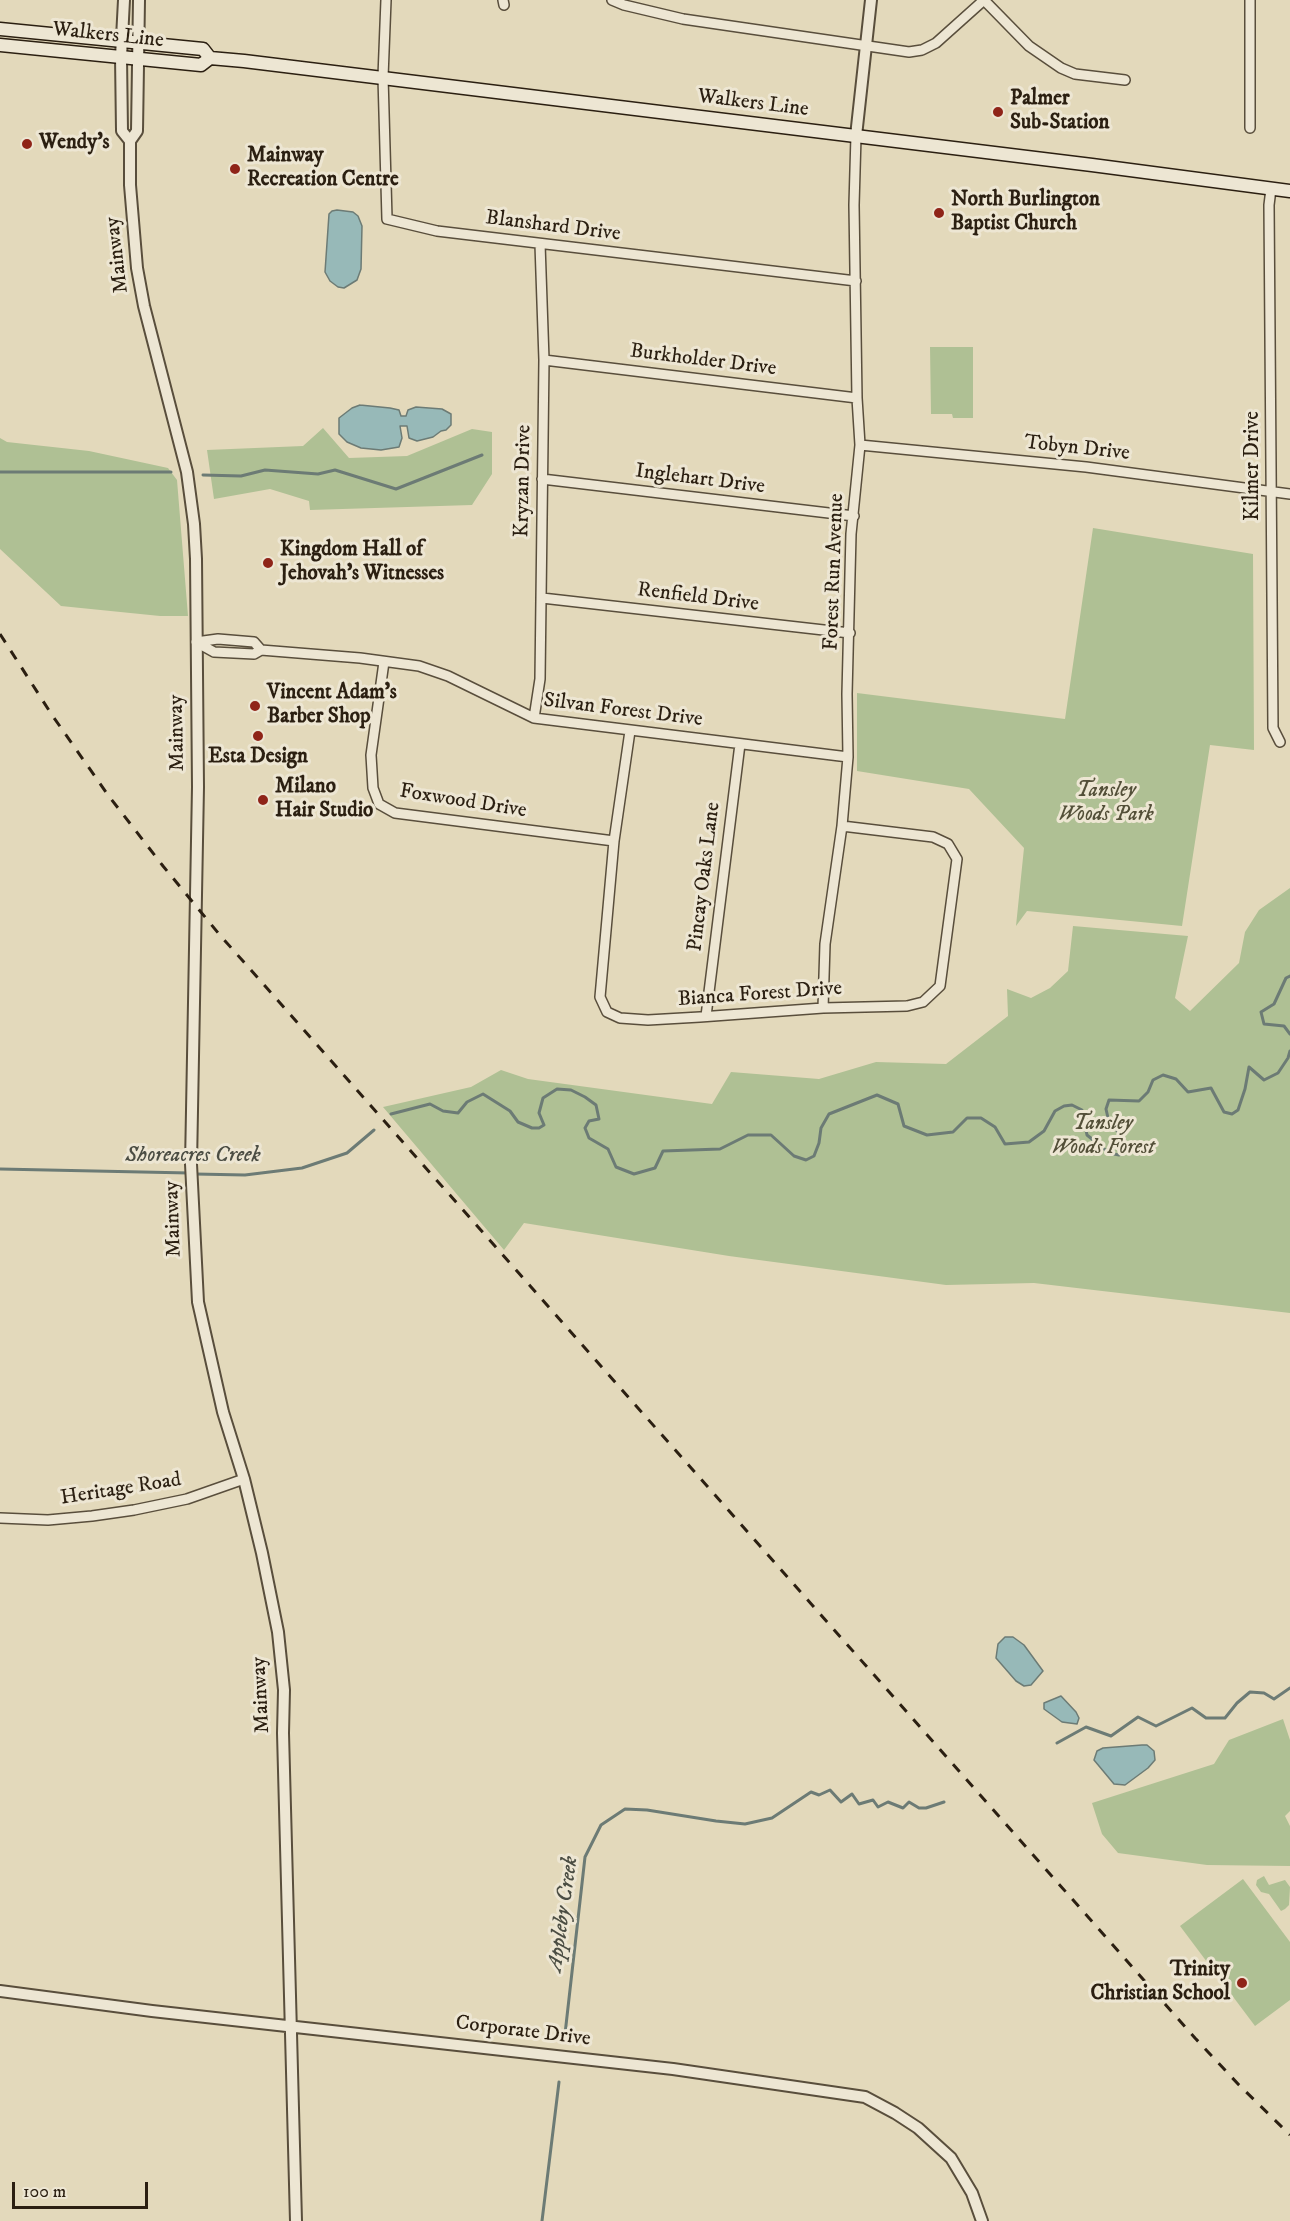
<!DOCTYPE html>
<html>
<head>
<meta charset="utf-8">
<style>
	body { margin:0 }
	#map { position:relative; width:1290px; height:2221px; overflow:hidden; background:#e3d9bb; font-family:"IM FELL DW Pica",serif }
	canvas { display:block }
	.scale { position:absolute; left:12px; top:2182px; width:136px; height:27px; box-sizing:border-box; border:3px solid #2b1f11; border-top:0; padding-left:8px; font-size:18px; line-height:21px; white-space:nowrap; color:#2b1f11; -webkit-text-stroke:4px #ede6d3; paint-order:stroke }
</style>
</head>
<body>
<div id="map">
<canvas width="1290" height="2221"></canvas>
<div class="scale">100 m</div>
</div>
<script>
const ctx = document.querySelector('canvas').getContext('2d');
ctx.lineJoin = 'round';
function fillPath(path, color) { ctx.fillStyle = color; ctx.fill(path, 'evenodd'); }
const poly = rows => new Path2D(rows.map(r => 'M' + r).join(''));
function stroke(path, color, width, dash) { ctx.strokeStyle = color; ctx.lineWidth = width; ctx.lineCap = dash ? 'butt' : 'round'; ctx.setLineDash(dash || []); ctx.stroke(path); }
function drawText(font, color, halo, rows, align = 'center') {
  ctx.font = font + ' "IM FELL DW Pica",serif'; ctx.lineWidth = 6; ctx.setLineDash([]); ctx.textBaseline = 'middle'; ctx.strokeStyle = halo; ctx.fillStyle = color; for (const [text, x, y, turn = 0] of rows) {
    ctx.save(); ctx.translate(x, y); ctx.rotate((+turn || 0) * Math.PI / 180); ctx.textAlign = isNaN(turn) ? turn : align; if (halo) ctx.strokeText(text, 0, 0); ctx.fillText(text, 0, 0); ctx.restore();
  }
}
fillPath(poly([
	[930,347,973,347,973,418,953,418,952,414,931,414],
	[323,428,349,458,407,456,472,429,492,432,492,474,472,505,310,510,309,501,270,489,214,499,207,450,303,446],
	[0,438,7,442,89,451,168,468,177,480,188,616,160,616,61,606,0,549],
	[1093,528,1253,554,1254,750,1210,745,1182,926,1027,911,1016,926,1024,848,969,789,857,771,857,693,1065,719],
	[1290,888,1290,1313,1034,1283,946,1285,729,1256,524,1223,504,1250,383,1107,471,1087,501,1070,528,1079,712,1104,731,1072,819,1079,876,1062,946,1064,1008,1016,1007,989,1031,998,1050,988,1068,971,1073,926,1188,936,1175,998,1190,1011,1239,963,1245,932,1259,910],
	[1283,1719,1290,1740,1290,1811,1285,1816,1290,1826,1290,1866,1207,1865,1118,1853,1102,1834,1092,1803,1214,1764,1229,1740],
	[1264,1876,1269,1885,1285,1880,1290,1887,1289,1905,1285,1909,1281,1911,1269,1894,1261,1892,1256,1885,1257,1880],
	[1243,1879,1290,1942,1290,2000,1255,2026,1180,1926]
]), '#afc094');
const water = poly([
	[337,210,353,212,358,216,362,226,361,269,357,280,344,288,338,287,330,281,325,272,329,214,332,211,337,210],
	[360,405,390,408,399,410,401,416,406,416,408,410,416,407,442,409,451,414,451,425,446,430,441,431,433,437,417,441,409,438,407,426,400,426,402,438,399,447,381,450,361,448,347,442,339,434,339,418,352,408,360,405],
	[1005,1637,1013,1637,1024,1645,1043,1671,1031,1685,1024,1686,1016,1681,996,1658,998,1644,1005,1637],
	[1061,1696,1076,1712,1079,1718,1077,1724,1062,1722,1044,1709,1044,1703,1061,1696],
	[1142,1745,1147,1745,1154,1751,1155,1760,1148,1768,1125,1785,1114,1784,1094,1760,1097,1751,1103,1748,1142,1745]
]);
fillPath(water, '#97b9b8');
stroke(water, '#6c7b75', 1.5);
stroke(poly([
	[0,472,171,472],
	[203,475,241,476,265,470,318,474,335,470,396,489,482,455],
	[1290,976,1286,978,1274,1004,1261,1012,1264,1024,1284,1026,1290,1034],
	[391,1114,430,1104,443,1111,458,1113,467,1102,483,1094,510,1111,518,1122,532,1128,539,1128,544,1125,539,1113,543,1098,557,1089,571,1090,585,1097,596,1105,599,1119,589,1121,585,1128,589,1138,608,1149,616,1167,634,1174,655,1168,663,1151,720,1149,748,1135,771,1135,794,1156,806,1160,814,1156,819,1143,821,1128,829,1114,877,1095,898,1104,904,1126,927,1135,953,1132,967,1118,981,1118,995,1127,1005,1144,1029,1142,1044,1131,1055,1111,1064,1106,1072,1105,1082,1110,1087,1135,1109,1153,1119,1155,1124,1151,1126,1143,1108,1118,1106,1109,1109,1100,1139,1101,1148,1092,1153,1080,1163,1075,1176,1079,1188,1092,1211,1088,1224,1112,1232,1114,1238,1110,1245,1089,1249,1067,1264,1080,1278,1073,1288,1058,1290,1051],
	[0,1169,189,1173],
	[195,1174,245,1175,302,1168,347,1153,374,1130],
	[1057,1743,1086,1727,1111,1736,1138,1717,1156,1726,1192,1708,1206,1718,1225,1718,1237,1703,1250,1692,1264,1693,1274,1699,1290,1688],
	[565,2034,585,1857,601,1825,625,1809,647,1810,716,1821,745,1824,772,1818,811,1792,819,1795,830,1790,841,1802,852,1794,859,1804,873,1800,878,1807,888,1802,903,1808,909,1802,919,1808,926,1808,944,1802],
	[542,2221,559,2082]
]), '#6c7b75', 3);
const minor = poly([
	[386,0,383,77,387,219,437,231,856,281],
	[503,0,504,5],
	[612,0,624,5,683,19,909,52,922,50,936,43,984,0],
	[984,0,1029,46,1061,68,1075,74,1125,80],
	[1250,0,1250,128],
	[1271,189,1269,205,1273,728,1280,742],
	[544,360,857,398],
	[860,445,1086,467,1290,494],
	[542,479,854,516],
	[542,598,850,633],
	[196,642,214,652,254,654,261,650,360,658,419,666,448,676,534,718,848,757],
	[196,642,218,639,254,642,261,650],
	[384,662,371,755,373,788,379,804,395,813,614,841],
	[534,718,540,679,544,360,540,244],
	[630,731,614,841,600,997,607,1012,620,1018,648,1020,700,1017,823,1008,907,1006,923,1002,940,986,957,859,948,844,933,837,842,826],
	[823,1008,825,944,842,826,848,757,847,694,851,534,860,445,857,398,854,205,856,136],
	[706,1016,740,744],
	[0,1518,48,1520,92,1516,134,1510,187,1499,244,1479]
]);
const tertiary = poly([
	[124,0,121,57,122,131,130,141],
	[139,0,137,131,130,141,130,185,137,268,144,306,187,472,194,524,196,559,198,787,191,1164,198,1302,223,1412,244,1479,262,1553,278,1632,284,1690,283,1733,296,2221],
	[856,136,871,0],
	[0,1991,152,2011,673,2069,865,2097,895,2113,918,2128,951,2158,972,2193,982,2221]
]);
const secondary = poly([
	[0,29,203,49,210,58],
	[0,45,201,65,210,58,244,61,1092,165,1290,191]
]);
stroke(minor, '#594e3c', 12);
stroke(tertiary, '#594e3c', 14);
stroke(secondary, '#2b1f11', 15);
stroke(minor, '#ede6d3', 9);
stroke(tertiary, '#ede6d3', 10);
stroke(secondary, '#ede6d3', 12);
stroke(poly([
	[0,634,52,715,108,795,163,866,219,934,1195,2038,1239,2085,1290,2135]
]), '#2b1f11', 3, [10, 10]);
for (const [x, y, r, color] of [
	[998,112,6,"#8f2418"],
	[27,144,6,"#8f2418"],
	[235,169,6,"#8f2418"],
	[939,213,6,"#8f2418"],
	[268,563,6,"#8f2418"],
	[255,706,6,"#8f2418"],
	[258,736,6,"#8f2418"],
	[263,800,6,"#8f2418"],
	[1242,1983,6,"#8f2418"]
]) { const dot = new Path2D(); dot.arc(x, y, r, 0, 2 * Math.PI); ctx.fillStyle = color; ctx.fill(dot); stroke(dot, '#ede6d3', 2); }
drawText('21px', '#2b1f11', '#ede6d3', [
	["Walkers Line",108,36,6],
	["Walkers Line",753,104,7],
	["Blanshard Drive",553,227,7],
	["Mainway",118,255,-97],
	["Burkholder Drive",703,361,7],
	["Tobyn Drive",1077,449,6],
	["Kilmer Drive",1254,466,-90],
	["Inglehart Drive",700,480,7],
	["Kryzan Drive",524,481,-89],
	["Forest Run Avenue",835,572,-88],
	["Renfield Drive",698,598,7],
	["Silvan Forest Drive",623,711,7],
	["Mainway",178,733,-91],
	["Foxwood Drive",463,802,9],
	["Pincay Oaks Lane",705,877,-83],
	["Bianca Forest Drive",760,995,-4],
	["Mainway",174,1219,-92],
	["Heritage Road",121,1490,-9],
	["Mainway",262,1695,-93],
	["Corporate Drive",523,2032,7]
]);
drawText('bold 21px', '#2b1f11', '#ede6d3', [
	["Palmer",1010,100],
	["Sub-Station",1010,124],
	["Wendy's",39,144],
	["Mainway",247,157],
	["Recreation Centre",247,181],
	["North Burlington",951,201],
	["Baptist Church",951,225],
	["Kingdom Hall of",280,551],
	["Jehovah's Witnesses",280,575],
	["Vincent Adam's",267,694],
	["Barber Shop",267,718],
	["Esta Design",258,758,"center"],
	["Milano",275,788],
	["Hair Studio",275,812],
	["Trinity",1230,1971,"right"],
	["Christian School",1230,1995,"right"]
], 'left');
drawText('italic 21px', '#534f38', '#ede6d3', [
	["Tansley",1106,792],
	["Woods Park",1106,816],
	["Tansley",1103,1125],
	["Woods Forest",1103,1149]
]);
drawText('italic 22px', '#4b4d43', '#ede6d3', [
	["Shoreacres Creek",193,1156],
	["Appleby Creek",564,1914,-82]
]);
</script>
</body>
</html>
